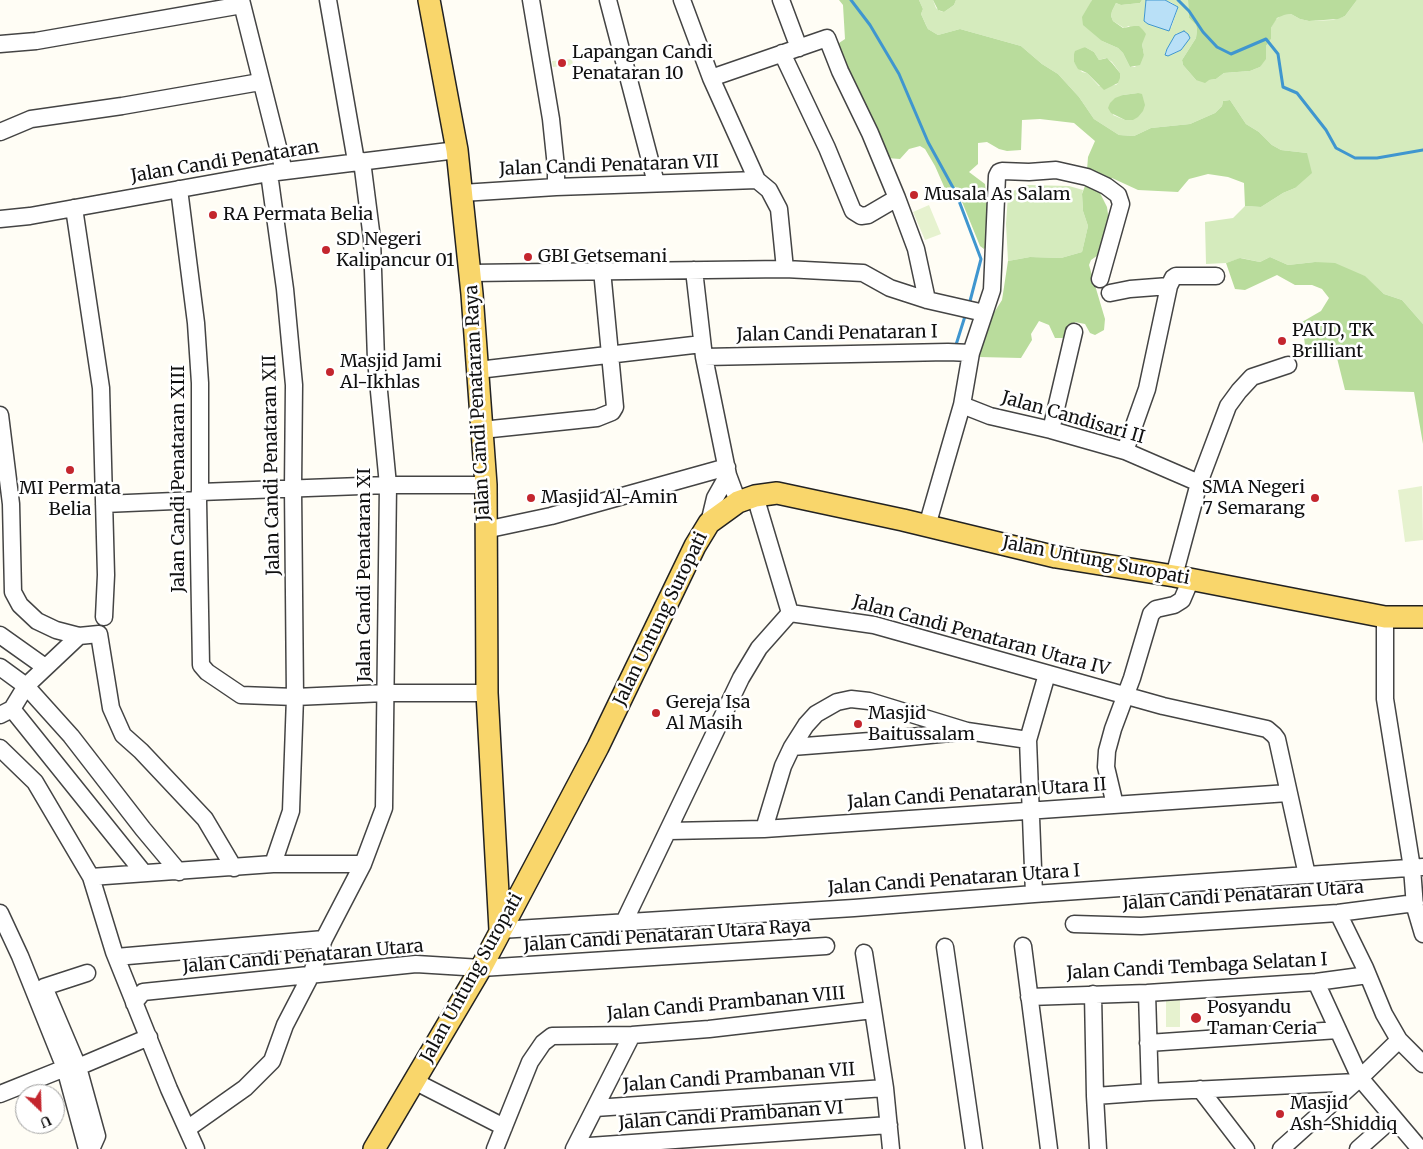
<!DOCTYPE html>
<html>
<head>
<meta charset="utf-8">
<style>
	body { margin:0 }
	#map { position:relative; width:1423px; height:1149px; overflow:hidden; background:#fffdf5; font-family:Merriweather,serif }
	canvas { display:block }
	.north { position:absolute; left:15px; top:1084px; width:50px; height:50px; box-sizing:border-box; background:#fff; border:1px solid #a0a0a0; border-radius:50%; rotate:156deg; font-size:14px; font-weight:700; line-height:20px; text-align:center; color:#111 }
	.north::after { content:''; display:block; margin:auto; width:18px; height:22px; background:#c4262e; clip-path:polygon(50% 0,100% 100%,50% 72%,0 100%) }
</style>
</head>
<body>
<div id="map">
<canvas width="1423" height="1149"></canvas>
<div class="north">U</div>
</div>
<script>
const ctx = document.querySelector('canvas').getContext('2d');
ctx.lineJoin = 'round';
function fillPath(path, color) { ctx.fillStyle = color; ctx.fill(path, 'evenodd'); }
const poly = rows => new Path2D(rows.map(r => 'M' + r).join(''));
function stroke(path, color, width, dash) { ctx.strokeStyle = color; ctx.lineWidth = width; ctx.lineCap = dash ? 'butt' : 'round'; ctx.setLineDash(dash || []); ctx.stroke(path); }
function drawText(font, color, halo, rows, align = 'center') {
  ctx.font = font + ' Merriweather,serif'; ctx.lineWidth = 5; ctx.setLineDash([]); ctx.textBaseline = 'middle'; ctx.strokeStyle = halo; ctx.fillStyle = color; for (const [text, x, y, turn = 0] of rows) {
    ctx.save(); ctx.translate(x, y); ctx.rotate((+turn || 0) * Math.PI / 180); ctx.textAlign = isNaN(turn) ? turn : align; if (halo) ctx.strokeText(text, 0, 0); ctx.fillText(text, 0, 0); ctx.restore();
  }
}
fillPath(poly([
	[919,0,933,0,936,8,940,11,944,12,954,5,956,0,1092,0,1089,8,1102,41,1118,48,1123,53,1130,67,1135,67,1144,55,1142,44,1129,26,1124,28,1113,21,1111,16,1112,11,1116,3,1121,5,1140,3,1142,0,1146,0,1144,19,1145,22,1171,28,1178,8,1172,3,1165,0,1188,0,1189,18,1196,25,1197,30,1196,38,1182,60,1183,65,1196,80,1209,80,1216,79,1224,73,1250,71,1260,67,1266,46,1271,39,1271,28,1275,20,1282,15,1291,14,1300,19,1309,21,1333,20,1345,16,1357,0,1423,0,1423,324,1402,300,1384,294,1364,276,1315,262,1288,265,1270,257,1260,262,1241,258,1226,263,1206,264,1205,222,1233,218,1245,206,1261,207,1283,193,1295,188,1307,153,1281,150,1272,145,1259,132,1246,124,1230,100,1223,101,1222,106,1215,113,1190,124,1151,128,1134,136,1119,135,1094,119,1079,97,1058,74,1042,64,1021,46,960,29,938,35,928,29,921,14,923,9],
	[1177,33,1186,42,1184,46,1181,50,1175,53,1165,53],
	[1085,47,1094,52,1099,60,1106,58,1112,62,1120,73,1118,83,1116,85,1099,86,1087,73,1082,72,1074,62,1074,54],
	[1138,93,1133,120,1125,120,1113,115,1123,95],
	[1027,185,1069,186,1083,190,1082,194,1083,211,1088,226,1082,252,1061,258,1030,257,1008,261,1006,224,1008,195,1013,191]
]), '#d5ebbd');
fillPath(poly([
	[839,0,919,0,923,9,921,14,926,25,928,29,938,35,960,29,1021,46,1042,64,1058,74,1079,97,1094,119,1119,135,1134,136,1151,128,1190,124,1215,113,1222,106,1223,101,1230,100,1246,124,1259,132,1272,145,1281,150,1307,153,1312,173,1295,188,1283,193,1261,207,1245,206,1244,183,1228,177,1208,174,1189,179,1178,192,1138,190,1112,178,1099,191,1107,207,1110,229,1104,251,1091,260,1089,265,1105,319,1104,330,1095,335,1090,333,1085,324,1075,322,1068,338,1055,338,1049,325,1039,321,1031,334,1032,340,1021,358,979,357,978,347,983,330,1002,300,1008,261,1030,257,1061,258,1082,252,1088,226,1083,211,1082,194,1086,183,1088,157,1095,141,1074,123,1040,119,1022,120,1021,150,1007,151,999,149,987,142,978,143,978,164,969,172,985,184,990,231,988,243,984,249,980,246,956,187,946,191,935,166,925,149,920,146,909,149,900,159,887,158,836,45,845,39,843,5],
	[933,0,956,0,954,5,944,12,938,10],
	[1092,0,1142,0,1140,3,1121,5,1116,3,1112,11,1111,16,1113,21,1123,28,1134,26,1139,26,1143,30,1146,34,1142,44,1144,55,1140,65,1130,67,1123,53,1118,48,1102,41,1083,25,1082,17],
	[1188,0,1357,0,1345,16,1338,19,1309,21,1300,19,1291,14,1284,15,1277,18,1271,28,1271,39,1266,46,1266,59,1260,67,1250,71,1224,73,1216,79,1209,80,1205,83,1196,80,1183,65,1182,60,1196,38,1197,30,1196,25,1189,18],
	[1085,47,1094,52,1099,60,1107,58,1112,63,1120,73,1120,78,1118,83,1104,90,1087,73,1078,69,1074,62,1074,54,1075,51],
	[1138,93,1142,94,1145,105,1143,111,1138,117,1133,120,1125,120,1111,113,1108,108,1110,103,1115,98,1123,95],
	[1270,257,1288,265,1315,262,1335,263,1365,276,1384,294,1402,300,1423,324,1423,444,1414,392,1345,390,1336,354,1306,353,1302,322,1321,311,1329,298,1322,289,1312,285,1295,285,1277,275,1245,290,1235,289,1226,263,1240,258,1260,262]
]), '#b9dc9c');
fillPath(poly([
	[572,59,573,65,553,67,552,61],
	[929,205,941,234,925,240,913,212],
	[1422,486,1423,540,1405,542,1398,490],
	[1166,997,1180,997,1180,1027,1166,1027]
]), '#e6f2cf');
const water = poly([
	[1146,0,1165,0,1178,7,1169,31,1148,24,1144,21,1146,0],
	[1184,31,1188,34,1190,38,1181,50,1168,56,1165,55,1167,49,1175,35,1184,31]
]);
fillPath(water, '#b9e0f7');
stroke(water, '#3f96cf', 1);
stroke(poly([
	[851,0,870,25,899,74,928,142,956,193,981,259,969,305],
	[1178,0,1189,11,1203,32,1217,47,1231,54,1266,39,1278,54,1283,87,1297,93,1326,130,1336,148,1355,158,1377,158,1423,150],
	[955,348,966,313]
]), '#3f96cf', 3);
const minor = poly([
	[241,0,284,171],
	[328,0,356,161],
	[531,0,551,119,556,167,556,187],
	[608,0,656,183],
	[682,0,711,78,757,180,769,190,779,209,785,269],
	[781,0,799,48],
	[0,44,36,41,242,5],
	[782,53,827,148,853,211,861,216,868,215,897,198],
	[711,78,827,38,840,71,870,133,897,198,916,249,927,300],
	[0,132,31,119,122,106,260,82],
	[269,173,285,289,294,385,293,488,295,697,291,811,273,864],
	[179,189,196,323,200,383,200,492,198,500,201,665,207,672,241,695,295,697,385,693,487,693],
	[462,193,556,187,757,180],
	[74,208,101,388,106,575,104,617],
	[0,219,30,216,269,173,457,150],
	[694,270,704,357,728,475,738,502],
	[470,273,785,269,863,273,890,288,927,300,984,313],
	[1110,293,1130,289,1169,286],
	[704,357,948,352,971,353],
	[478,370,702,344],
	[962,405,990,416,1051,430,1125,451,1199,483],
	[0,415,11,504,13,592,20,605,37,621,56,630,79,636],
	[482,430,597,418,612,412,615,407,602,270],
	[1051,430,1074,332],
	[1125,451,1147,389,1169,286,1173,278,1176,276,1216,276],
	[200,492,388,485,486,485],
	[755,496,790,613],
	[104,504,198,500],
	[709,523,715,498,728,475],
	[927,526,962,405,971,353,992,290,997,176,999,172,1002,171,1029,172,1056,170,1087,177,1106,186,1118,195,1121,204,1100,279],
	[485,530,551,516,727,467],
	[1174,576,1199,483,1228,406,1239,391,1252,377,1288,365],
	[790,613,874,625,1163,706,1267,729,1274,735,1277,739,1307,875],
	[1385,617,1385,699,1412,868,1415,907,1423,934],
	[0,635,45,667],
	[0,667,26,686,71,736,143,829,179,872],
	[12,709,143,872],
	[0,715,12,709,26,686,79,636,99,634,111,708,123,735,141,751,205,819,234,868],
	[792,747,870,741,960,732],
	[0,748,35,782,91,877,114,952,169,1089,196,1149],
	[1115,805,1106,767,1107,751,1113,729,1132,678,1151,614,1156,609,1174,605,1182,600,1191,579],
	[764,829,783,766,792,747,806,725,816,714,837,702,851,699,869,701,967,731,1028,740],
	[669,831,764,829,1288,793],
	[91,877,273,864,363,864],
	[1034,894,1028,740,1047,674],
	[0,913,20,956,65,1068,87,1149],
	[1338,913,1365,968,1384,1014,1399,1040,1423,1064],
	[624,922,741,678,759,648,790,613],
	[1074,924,1141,926,1338,913,1415,903],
	[500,930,854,908,1034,894,1423,867],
	[1023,946,1049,1149],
	[945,947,974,1149],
	[864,953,873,1010],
	[116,957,324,939],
	[1316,982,1360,1078,1420,1149],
	[1147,993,1150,1092],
	[1093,994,1095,1096,1098,1149],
	[1029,997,1147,993,1316,982,1368,975],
	[134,1003,143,992,416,964,481,968,826,946],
	[1148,1043,1338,1030],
	[78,1067,44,987,87,973],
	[414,1081,504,1127],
	[1200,1089,1246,1149],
	[0,1094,65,1068],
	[1095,1096,1150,1092,1357,1082],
	[595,1108,885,1088],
	[187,1129,245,1088,272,1061,285,1025,311,975,324,939,363,864,384,808,388,485,376,360,372,239,362,161],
	[575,1147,889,1125],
	[87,1149,93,1145,97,1136,78,1067,149,1037],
	[495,1149,530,1062,543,1043,552,1036,632,1035,709,1029,873,1010,885,1088,891,1149],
	[574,1149,632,1035],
	[1281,1149,1360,1078,1399,1040],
	[1358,1149,1393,1118]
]);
const major = poly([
	[429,0,457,150,472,294,486,485,487,693,500,930],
	[374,1149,481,968,598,747,695,546,709,523,738,502,755,496,777,493,903,520,1056,557,1174,576,1385,617,1423,617]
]);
stroke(minor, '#444', 19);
stroke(major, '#222', 24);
stroke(minor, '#fff', 16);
stroke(major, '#f9d66b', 21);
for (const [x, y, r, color] of [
	[562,63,5,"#c4262e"],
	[914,195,5,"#c4262e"],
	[213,215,5,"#c4262e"],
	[326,250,5,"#c4262e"],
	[528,257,5,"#c4262e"],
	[1282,341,5,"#c4262e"],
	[330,372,5,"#c4262e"],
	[70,470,5,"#c4262e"],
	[531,498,5,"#c4262e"],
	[1315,498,5,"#c4262e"],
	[656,713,5,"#c4262e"],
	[858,724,5,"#c4262e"],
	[1196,1018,6,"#c4262e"],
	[1280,1114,5,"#c4262e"]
]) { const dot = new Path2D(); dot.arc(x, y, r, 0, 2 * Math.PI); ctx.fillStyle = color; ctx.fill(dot); stroke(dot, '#fff', 2); }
drawText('18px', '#111', '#fff', [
	["Lapangan Candi",572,53],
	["Penataran 10",572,74],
	["Musala As Salam",924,195],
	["RA Permata Belia",223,215],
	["SD Negeri",336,240],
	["Kalipancur 01",336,261],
	["GBI Getsemani",538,257],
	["PAUD, TK",1292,331],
	["Brilliant",1292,352],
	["Masjid Jami",340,362],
	["Al-Ikhlas",340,383],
	["SMA Negeri",1305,488,"right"],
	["7 Semarang",1305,509,"right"],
	["MI Permata",70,489,"center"],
	["Belia",70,510,"center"],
	["Masjid Al-Amin",541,498],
	["Gereja Isa",666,703],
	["Al Masih",666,724],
	["Masjid",868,714],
	["Baitussalam",868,735],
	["Posyandu",1207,1008],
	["Taman Ceria",1207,1029],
	["Masjid",1290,1104],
	["Ash-Shiddiq",1290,1125]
], 'left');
drawText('18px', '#111', '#fff', [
	["Jalan Candi Penataran",225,162,-9],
	["Jalan Candi Penataran VII",609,166,-2],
	["Jalan Candi Penataran I",837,334,-1],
	["Jalan Candi Penataran Raya",478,403,-93],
	["Jalan Candisari II",1073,418,16],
	["Jalan Candi Penataran XII",272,465,-91],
	["Jalan Candi Penataran XIII",179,479,-90],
	["Jalan Untung Suropati",1096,561,11],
	["Jalan Candi Penataran XI",365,575,-90],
	["Jalan Untung Suropati",661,619,-64],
	["Jalan Candi Penataran Utara IV",981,636,15],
	["Jalan Candi Penataran Utara II",977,794,-4],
	["Jalan Candi Penataran Utara I",954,880,-4],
	["Jalan Candi Penataran Utara",1243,896,-4],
	["Jalan Candi Penataran Utara Raya",667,936,-4],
	["Jalan Candi Penataran Utara",303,957,-5],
	["Jalan Candi Tembaga Selatan I",1197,967,-3],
	["Jalan Untung Suropati",472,978,-61],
	["Jalan Candi Prambanan VIII",726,1004,-5],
	["Jalan Candi Prambanan VII",739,1078,-4],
	["Jalan Candi Prambanan VI",731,1116,-4]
]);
</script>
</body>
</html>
